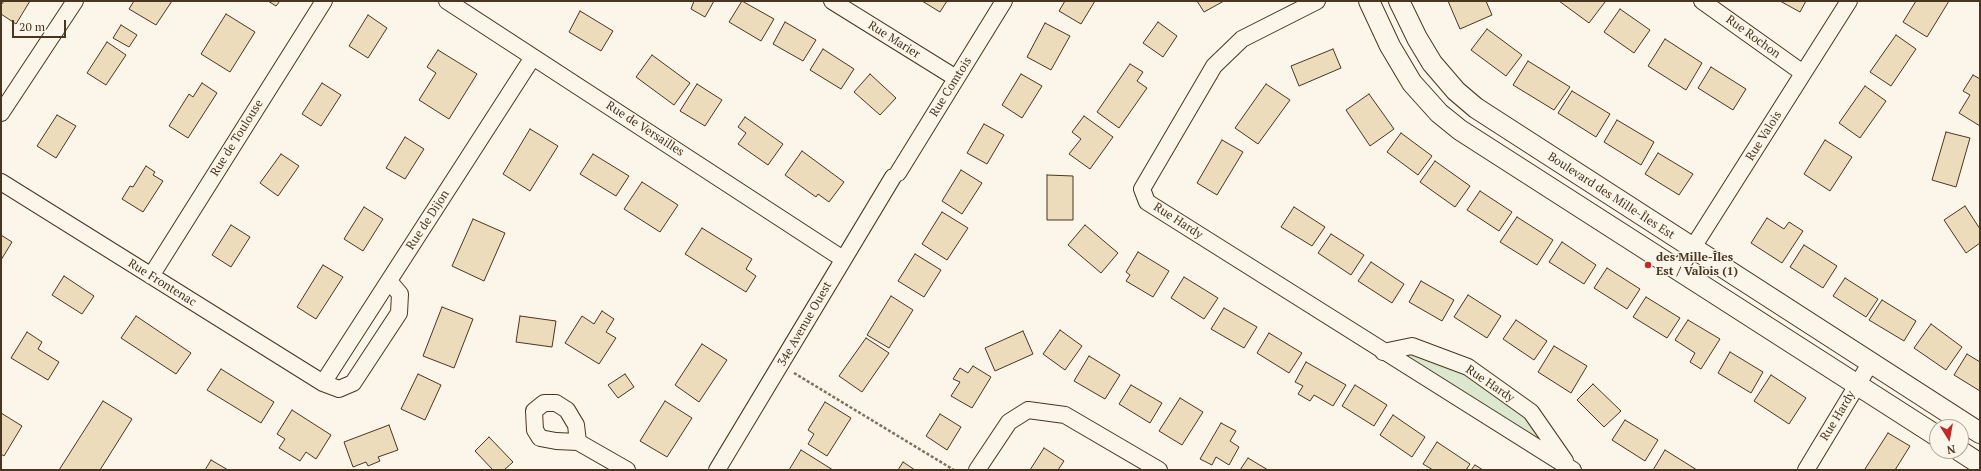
<!DOCTYPE html>
<html>
<head>
<meta charset="utf-8">
<style>
	body { margin:0 }
	#map { position:relative; width:1981px; height:471px; overflow:hidden; background:#fbf6e9; font-family:"PT Serif",serif }
	canvas { display:block }
	.frame { position:absolute; inset:0; border:2px solid #4a3520; pointer-events:none }
	.north { position:absolute; left:1929px; top:419px; width:40px; height:40px; box-sizing:border-box; background:#fbf6e9; border:1px solid #b4a999; border-radius:50%; rotate:169deg; font-size:11px; font-weight:700; line-height:16px; text-align:center; color:#4a3520 }
	.north::after { content:''; display:block; margin:auto; width:14px; height:18px; background:#c62828; clip-path:polygon(50% 0,100% 100%,50% 72%,0 100%) }
	.scale { position:absolute; left:12px; top:20px; width:54px; height:18px; box-sizing:border-box; border:2px solid #4a3520; border-top:0; padding-left:5px; font-size:12px; line-height:14px; white-space:nowrap; color:#4a3520; -webkit-text-stroke:3px #fbf6e9; paint-order:stroke }
</style>
</head>
<body>
<div id="map">
<canvas width="1981" height="471"></canvas>
<div class="frame"></div>
<div class="north">N</div>
<div class="scale">20 m</div>
</div>
<script>
const ctx = document.querySelector('canvas').getContext('2d');
ctx.lineJoin = 'round';
function fillPath(path, color) { ctx.fillStyle = color; ctx.fill(path, 'evenodd'); }
const poly = rows => new Path2D(rows.map(r => 'M' + r).join(''));
function stroke(path, color, width, dash) { ctx.strokeStyle = color; ctx.lineWidth = width; ctx.lineCap = dash ? 'butt' : 'round'; ctx.setLineDash(dash || []); ctx.stroke(path); }
function drawText(font, color, halo, rows, align = 'center') {
  ctx.font = font + ' "PT Serif",serif'; ctx.lineWidth = 3; ctx.setLineDash([]); ctx.textBaseline = 'middle'; ctx.strokeStyle = halo; ctx.fillStyle = color; for (const [text, x, y, turn = 0] of rows) {
    ctx.save(); ctx.translate(x, y); ctx.rotate((+turn || 0) * Math.PI / 180); ctx.textAlign = isNaN(turn) ? turn : align; if (halo) ctx.strokeText(text, 0, 0); ctx.fillText(text, 0, 0); ctx.restore();
  }
}
const green = poly([
	[1412,352,1466,370,1526,413,1555,453,1399,354,1412,352]
]);
fillPath(green, '#dce7d0');
stroke(green, '#887966', 1);
const building = poly([
	[4,1,30,1,16,24,1,14,1,5,4,1],
	[134,1,172,1,156,25,129,9,134,1],
	[268,1,280,1,276,6,268,1],
	[694,1,714,1,705,17,691,9,694,1],
	[742,1,774,19,761,41,729,22,742,1],
	[922,1,947,1,940,12,922,1],
	[1065,1,1095,1,1081,24,1059,11,1065,1],
	[1197,1,1224,1,1204,12,1197,1],
	[1448,1,1486,1,1492,15,1460,29,1448,1],
	[1559,1,1603,1,1605,2,1589,23,1559,1],
	[1780,1,1806,1,1800,12,1780,1],
	[1916,1,1949,1,1927,37,1903,22,1916,1],
	[1620,9,1650,30,1634,53,1604,32,1620,9],
	[580,11,613,31,601,51,569,32,580,11],
	[226,14,255,32,230,72,201,54,226,14],
	[368,15,387,28,368,58,349,46,368,15],
	[785,22,816,40,803,61,773,44,785,22],
	[1158,22,1177,36,1163,57,1143,43,1158,22],
	[1045,23,1070,36,1051,70,1027,57,1045,23],
	[121,25,137,35,129,47,113,38,121,25],
	[1487,29,1522,55,1506,76,1471,50,1487,29],
	[1896,35,1916,49,1891,86,1870,72,1896,35],
	[1665,39,1702,63,1686,90,1648,66,1665,39],
	[107,42,126,55,106,85,87,73,107,42],
	[823,49,854,69,841,89,810,70,823,49],
	[1333,49,1341,68,1299,86,1291,66,1333,49],
	[438,50,477,74,449,119,419,100,436,73,427,67,438,50],
	[652,55,690,83,674,105,636,77,652,55],
	[1528,61,1570,87,1554,110,1513,85,1528,61],
	[1130,64,1143,72,1137,81,1147,88,1119,128,1097,112,1130,64],
	[1711,67,1746,89,1733,110,1698,88,1711,67],
	[870,74,896,98,880,115,854,92,870,74],
	[1021,74,1042,86,1022,118,1002,105,1021,74],
	[1973,75,1980,79,1980,126,1959,113,1970,95,1963,91,1973,75],
	[202,83,217,93,188,138,169,126,189,94,193,97,202,83],
	[322,83,341,95,321,126,302,114,322,83],
	[697,84,722,100,705,126,680,111,697,84],
	[1266,84,1290,100,1258,144,1235,128,1266,84],
	[1865,86,1886,101,1860,138,1839,123,1865,86],
	[1572,91,1610,114,1596,137,1558,113,1572,91],
	[1369,94,1394,129,1370,146,1346,110,1369,94],
	[57,115,76,126,56,158,37,146,57,115],
	[1084,116,1113,137,1090,169,1069,154,1081,139,1072,132,1084,116],
	[745,117,783,144,768,165,738,144,746,133,738,127,745,117],
	[1617,120,1654,142,1641,165,1604,142,1617,120],
	[984,124,1004,135,987,164,967,153,984,124],
	[530,129,558,146,530,191,503,174,530,129],
	[1946,132,1970,138,1956,187,1932,180,1946,132],
	[1401,133,1432,156,1418,175,1387,152,1401,133],
	[405,137,424,149,405,179,386,168,405,137],
	[1222,140,1243,152,1217,195,1197,183,1222,140],
	[1825,140,1852,157,1830,191,1804,174,1825,140],
	[802,151,844,182,829,202,818,194,816,197,785,175,802,151],
	[1658,153,1693,174,1679,195,1645,174,1658,153],
	[281,154,299,166,278,196,260,183,281,154],
	[593,154,629,176,616,196,580,174,593,154],
	[1435,161,1470,186,1455,207,1420,182,1435,161],
	[146,166,155,172,153,175,163,181,143,212,122,199,130,186,133,187,146,166],
	[961,170,982,183,962,214,942,201,961,170],
	[1047,175,1073,176,1073,220,1047,220,1047,175],
	[642,182,678,205,660,232,624,209,642,182],
	[1480,191,1512,212,1499,231,1467,210,1480,191],
	[1965,206,1980,229,1980,243,1966,253,1944,220,1965,206],
	[364,207,383,219,363,251,344,239,364,207],
	[1294,207,1325,227,1312,246,1281,227,1294,207],
	[942,212,968,228,947,260,922,244,942,212],
	[1517,217,1553,240,1537,265,1500,242,1517,217],
	[1767,218,1784,229,1789,222,1803,231,1782,263,1751,243,1767,218],
	[473,219,505,233,484,281,452,266,473,219],
	[231,225,250,237,231,267,212,255,231,225],
	[1085,225,1118,253,1101,273,1068,245,1085,225],
	[702,228,752,259,746,269,756,276,746,292,685,254,702,228],
	[1331,234,1364,255,1351,275,1318,253,1331,234],
	[1,235,12,242,1,260,1,235],
	[1562,242,1596,265,1584,284,1549,262,1562,242],
	[1804,245,1837,266,1823,288,1790,267,1804,245],
	[1138,252,1169,271,1153,297,1126,281,1130,275,1126,272,1138,252],
	[915,254,941,270,924,297,898,281,915,254],
	[1371,262,1404,284,1392,303,1358,281,1371,262],
	[323,265,343,277,316,319,297,307,323,265],
	[1607,268,1640,289,1627,309,1594,288,1607,268],
	[64,276,94,296,82,314,52,295,64,276],
	[1184,277,1218,298,1204,319,1171,298,1184,277],
	[1845,278,1878,299,1866,317,1833,296,1845,278],
	[1421,281,1454,300,1442,321,1409,302,1421,281],
	[1468,295,1501,316,1487,338,1454,317,1468,295],
	[891,296,913,310,889,348,867,335,891,296],
	[1646,297,1680,318,1667,338,1633,317,1646,297],
	[1882,300,1916,321,1904,341,1869,320,1882,300],
	[442,307,473,319,454,368,423,356,442,307],
	[1224,308,1257,327,1244,348,1211,329,1224,308],
	[602,311,614,319,606,332,616,338,599,364,565,343,582,316,594,324,602,311],
	[136,316,191,353,176,374,121,338,136,316],
	[520,316,556,321,552,347,516,342,520,316],
	[1516,320,1547,341,1534,360,1503,339,1516,320],
	[1688,320,1720,339,1701,369,1690,362,1695,353,1675,340,1688,320],
	[1931,324,1962,347,1946,370,1914,348,1931,324],
	[1060,330,1082,346,1065,370,1043,354,1060,330],
	[1023,331,1033,354,995,371,985,348,1023,331],
	[27,332,42,342,38,349,59,362,48,380,11,358,27,332],
	[1269,333,1302,353,1289,373,1257,353,1269,333],
	[866,338,889,353,862,392,839,376,866,338],
	[702,344,727,360,699,402,675,385,702,344],
	[1554,346,1587,366,1571,393,1538,372,1554,346],
	[1730,352,1763,372,1751,393,1718,373,1730,352],
	[1967,354,1980,362,1980,391,1954,375,1967,354],
	[1089,356,1120,375,1105,399,1074,381,1089,356],
	[1306,362,1346,385,1333,406,1314,395,1310,401,1298,394,1303,386,1295,382,1306,362],
	[973,366,991,377,972,408,951,396,960,382,953,379,960,368,968,373,973,366],
	[221,369,274,402,261,423,207,390,221,369],
	[418,374,441,385,425,420,401,409,418,374],
	[625,374,634,387,618,398,608,385,625,374],
	[1771,375,1806,398,1789,424,1754,401,1771,375],
	[1593,384,1621,411,1604,427,1577,400,1593,384],
	[1131,385,1162,403,1150,423,1119,404,1131,385],
	[1355,385,1387,405,1374,426,1342,406,1355,385],
	[1180,398,1203,412,1182,445,1159,431,1180,398],
	[103,401,132,419,100,470,59,470,103,401],
	[665,401,692,418,667,457,640,441,665,401],
	[825,402,851,418,827,456,808,444,814,434,808,430,825,402],
	[292,410,331,435,316,459,306,452,300,461,279,448,285,439,277,434,292,410],
	[1,413,22,426,4,456,1,454,1,413],
	[940,414,961,427,947,450,926,436,940,414],
	[1393,415,1425,437,1412,457,1380,435,1393,415],
	[1625,420,1658,440,1645,461,1612,440,1625,420],
	[1221,423,1236,431,1230,441,1239,447,1229,465,1216,457,1212,465,1200,459,1221,423],
	[389,425,398,450,378,457,380,461,368,466,366,462,353,467,344,442,389,425],
	[1888,433,1910,446,1895,470,1866,470,1865,469,1888,433],
	[489,437,513,462,504,470,493,470,475,451,489,437],
	[1437,442,1470,464,1466,470,1433,470,1423,464,1437,442],
	[1044,448,1064,461,1058,470,1030,470,1044,448],
	[801,450,833,470,789,470,801,450],
	[1665,450,1697,470,1653,470,1665,450],
	[1248,458,1268,470,1240,470,1248,458],
	[211,460,228,470,205,470,211,460],
	[903,462,915,470,898,470,903,462],
	[1475,465,1483,470,1471,470,1475,465]
]);
fillPath(building, '#ecdcbc');
stroke(building, '#4a3520', 1);
const minor = poly([
	[447,1,843,259],
	[832,1,956,78],
	[1317,1,1242,39,1214,66,1142,189,1147,202,1573,470],
	[1702,1,1803,73],
	[1,113,75,1],
	[898,173,1004,1],
	[1,182,323,383,339,389,353,383,399,313,400,294,389,281],
	[1678,271,1849,1],
	[151,276,324,1],
	[1383,352,1412,346,1468,367,1531,412,1565,461],
	[323,383,533,57],
	[578,442,576,425,567,410,556,403,544,403,534,411,535,430,540,438,556,441,578,442,627,470],
	[717,470,893,177],
	[977,470,1009,422,1028,410,1065,415,1159,470],
	[1806,470,1871,362]
]);
const tertiary = poly([
	[1369,1,1390,46,1412,83,1439,113,1460,130,1937,436],
	[1399,1,1417,38,1432,63,1456,91,1476,108,1980,433],
	[1960,451,1980,464]
]);
stroke(minor, '#4a3520', 18);
stroke(tertiary, '#4a3520', 22);
stroke(poly([
	[794,373,954,470]
]), '#7f6f5c', 2.5, [3, 2]);
stroke(minor, '#fbf6e9', 16);
stroke(tertiary, '#fbf6e9', 20);
for (const [x, y, r, color] of [
	[1648,265,4,"#c62828"]
]) { const dot = new Path2D(); dot.arc(x, y, r, 0, 2 * Math.PI); ctx.fillStyle = color; ctx.fill(dot); stroke(dot, '#fbf6e9', 1.5); }
drawText('12px', '#4a3520', '#fbf6e9', [
	["Rue Rochon",1753,37,36],
	["Rue Marier",894,40,32],
	["Rue Comtois",951,87,-58],
	["Rue de Versailles",645,129,33],
	["Rue Valois",1764,136,-58],
	["Rue de Toulouse",237,138,-58],
	["Boulevard des Mille-Îles Est",1611,196,33],
	["Rue de Dijon",428,220,-57],
	["Rue Hardy",1178,221,33],
	["Rue Frontenac",162,283,32],
	["34e Avenue Ouest",805,324,-60],
	["Rue Hardy",1490,384,34],
	["Rue Hardy",1838,416,-59]
]);
drawText('bold 12px', '#4a3520', '#fbf6e9', [
	["des Mille-Îles",1656,258],
	["Est / Valois (1)",1656,272]
], 'left');
</script>
</body>
</html>
